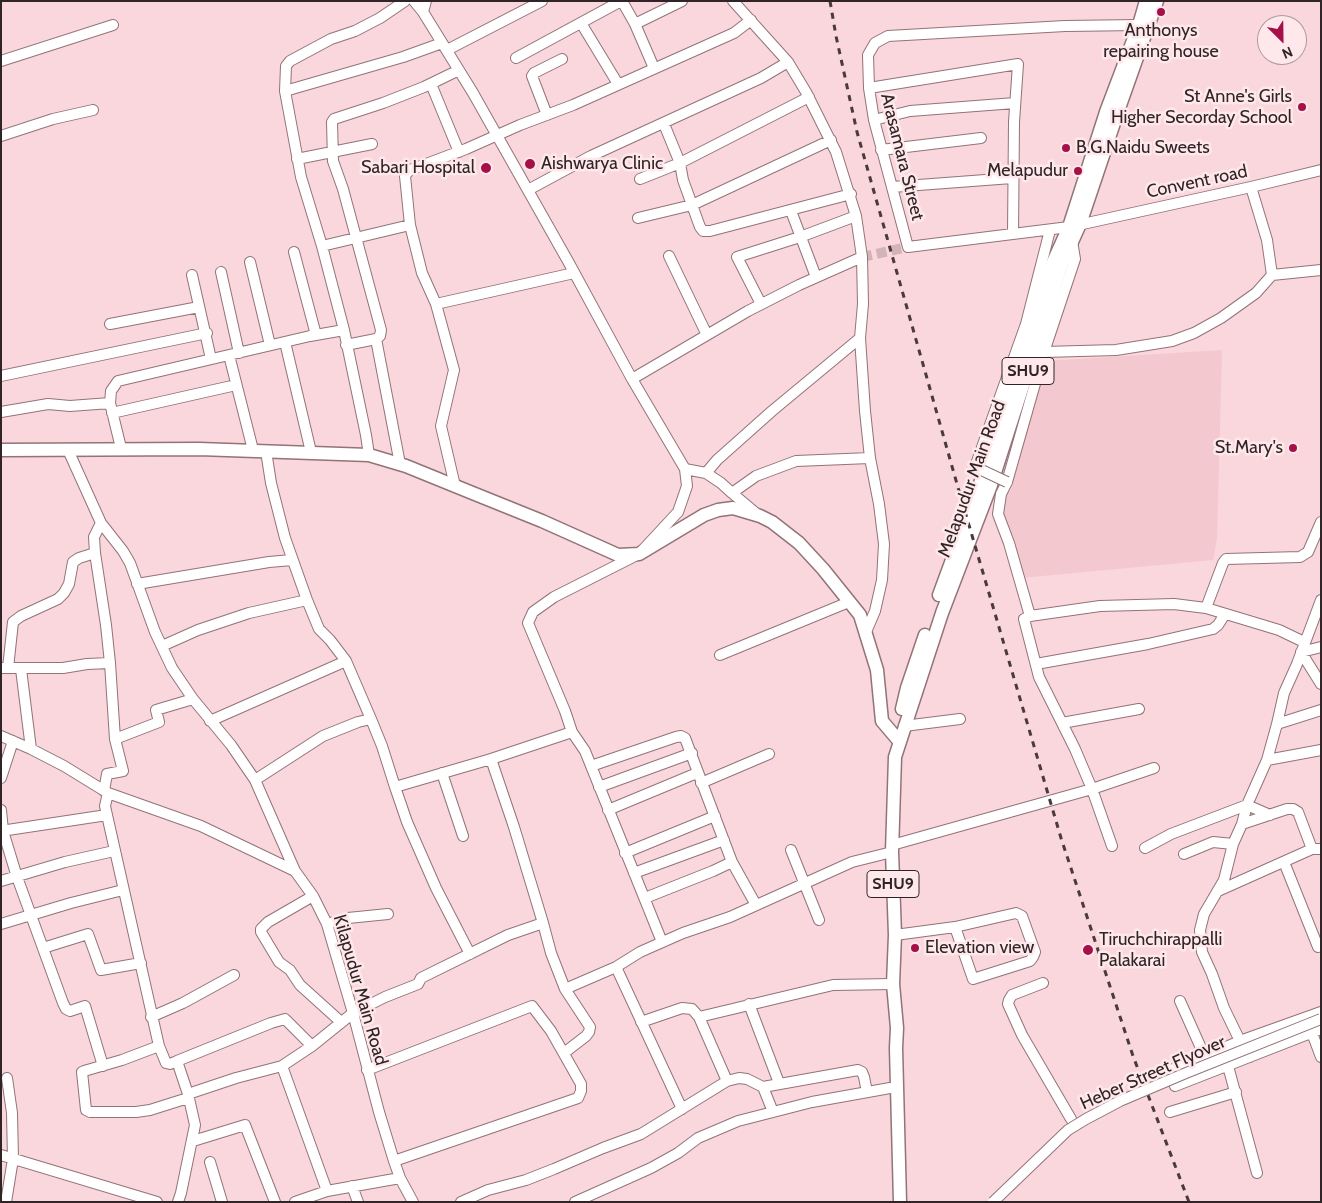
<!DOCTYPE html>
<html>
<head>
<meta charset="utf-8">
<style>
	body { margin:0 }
	#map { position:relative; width:1322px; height:1203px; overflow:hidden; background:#fad7dc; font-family:Cabin,sans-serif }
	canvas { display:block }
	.frame { position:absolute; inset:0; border:2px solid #312426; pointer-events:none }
	.north { position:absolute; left:1257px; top:15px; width:50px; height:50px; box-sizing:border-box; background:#fee8eb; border:1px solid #ac9a9c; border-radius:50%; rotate:157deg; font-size:14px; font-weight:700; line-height:20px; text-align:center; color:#312426 }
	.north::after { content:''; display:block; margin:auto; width:18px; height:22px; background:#a61049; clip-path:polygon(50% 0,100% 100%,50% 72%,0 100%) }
</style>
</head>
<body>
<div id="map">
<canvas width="1322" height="1203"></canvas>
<div class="frame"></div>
<div class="north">N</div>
</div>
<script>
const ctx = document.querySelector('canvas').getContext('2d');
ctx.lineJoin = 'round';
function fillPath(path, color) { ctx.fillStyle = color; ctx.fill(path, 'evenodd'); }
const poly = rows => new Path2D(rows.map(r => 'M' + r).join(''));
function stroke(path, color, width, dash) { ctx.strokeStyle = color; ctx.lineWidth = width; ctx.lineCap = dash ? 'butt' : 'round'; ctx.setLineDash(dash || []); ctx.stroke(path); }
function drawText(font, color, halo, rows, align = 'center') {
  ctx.font = font + ' Cabin,sans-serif'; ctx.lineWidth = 5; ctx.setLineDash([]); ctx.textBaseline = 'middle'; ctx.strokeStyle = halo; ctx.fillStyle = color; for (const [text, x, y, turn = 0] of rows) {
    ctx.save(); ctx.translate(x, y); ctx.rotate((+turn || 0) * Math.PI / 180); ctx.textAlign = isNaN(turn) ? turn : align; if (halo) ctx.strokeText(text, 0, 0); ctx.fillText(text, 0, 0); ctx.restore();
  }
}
fillPath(poly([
	[1222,350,1217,539,1213,560,1021,578,1014,538,1002,510,1004,495,1011,490,1046,361]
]), '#f4c8cf');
stroke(poly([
	[862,257,908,247]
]), '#d2b3b8', 10, [10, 5]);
const minor = poly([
	[414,1,423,12],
	[426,1,423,12,473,93,569,263,632,379,685,469,706,473,721,483,732,493,757,514],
	[622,1,635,24,654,68],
	[733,1,788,62],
	[581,23,618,84],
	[635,24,682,1],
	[1139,25,1065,26,888,36,875,43,868,55,869,88,874,120,908,247,1069,227,1251,187,1321,170],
	[447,50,542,1],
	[516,58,621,1],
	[1,61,113,25],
	[431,84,459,152],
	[869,88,1018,64,1014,122,1013,234],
	[285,91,403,57,442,43],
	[547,115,532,76,534,73,562,59],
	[874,120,910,111,1015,103],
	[664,124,680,163,683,180,700,227,703,231,710,231,851,194],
	[1,136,53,119,93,110],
	[881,150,981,138],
	[297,159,372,144],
	[640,179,680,163,809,97],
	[892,187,1012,178],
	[528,190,591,156,761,78,788,62,806,92,836,152,856,216,862,257],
	[791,211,816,277],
	[638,218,692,205,831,140],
	[1072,241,1075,259,1044,352,1116,350,1172,341,1194,333,1221,318,1256,293,1272,275,1267,240,1251,187],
	[322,246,410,225],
	[294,252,316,335],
	[669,256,707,335],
	[250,262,270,345],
	[221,272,239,353],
	[192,275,211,359],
	[1272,275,1321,270],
	[436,304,574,273],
	[761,304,737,257,800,237,856,216],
	[110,324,199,307],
	[344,330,322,246,301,177,285,91,286,66,290,61,331,39,355,31,380,18,405,1],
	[376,339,400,464],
	[285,342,311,452],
	[346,345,376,339,380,336,381,330,343,189,333,161,332,122,334,119,383,103,424,87,459,70],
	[1044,352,1007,482,1001,494,998,514,1009,543,1030,616,1100,606,1174,604,1206,608,1236,617,1279,630,1304,642],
	[229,355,253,450],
	[1,376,207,333],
	[632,379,748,311,799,285,862,257,863,304,860,338,865,411,870,458,879,504,884,544,882,580,875,611,866,632],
	[110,403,111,391,118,381,310,336,344,330,366,435,369,455],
	[1,412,48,404,70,406,110,403,121,448],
	[112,413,236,385],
	[68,450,101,523,123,551,130,563,155,632,172,668,193,699,231,745,255,780,295,871],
	[975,467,1026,324,1050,230],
	[706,473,717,460,772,411,860,338],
	[455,486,441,426,454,370,436,304,422,273,410,225,405,176,407,173,410,170,466,149,520,125,573,105,734,33,751,20],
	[732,493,756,476,796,461,870,458],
	[137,584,269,562,292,560],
	[307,600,319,629,330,640,346,661,371,719],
	[1206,608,1223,563,1226,559,1300,557,1308,552,1321,522],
	[1030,616,1024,619,1039,677,1075,749,1092,789,1112,846],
	[162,646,198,630,249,613,307,600,285,538,271,483,266,451],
	[1321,647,1301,652,1321,684],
	[720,655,849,602],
	[1036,664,1148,644,1213,629,1218,625,1225,614],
	[1,668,63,668,87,664,110,663,106,625,95,553,94,537,101,523],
	[8,668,13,622,21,616,58,599,64,593,69,584,73,562,79,558,95,553],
	[21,669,31,749],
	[210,721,346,661],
	[1062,723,1139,709],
	[1277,724,1321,710],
	[904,726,960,719],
	[1,736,31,749,64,766,108,793,201,826,295,871,313,896,327,924,353,1013,379,1112,394,1161,400,1178,413,1202],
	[115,739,159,722,156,710,193,699],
	[491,759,514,827,543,923],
	[1267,760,1321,750],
	[591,766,676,737,681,736,685,738,732,862,756,905],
	[442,773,463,836],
	[1,778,13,741],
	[255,780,323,736,358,722,371,719,382,746,395,787],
	[701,783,769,754],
	[599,787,692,753],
	[104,791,107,774,123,771,115,739,110,663],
	[108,793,105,806,107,815,159,1046,166,1063,170,1064,177,1061],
	[1,810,3,831,17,877,63,1003,66,1009,70,1011,85,1006,103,1066],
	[608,810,697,773],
	[1242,824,1287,809,1293,809,1298,812,1312,849],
	[1,831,107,815],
	[892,845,1092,789,1154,768],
	[1145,848,1171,834,1247,805,1270,815],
	[791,850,819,920],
	[625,853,715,816],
	[1184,854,1213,842,1233,844],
	[1284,862,1318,947],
	[634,873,724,840],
	[1,881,65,862,114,851],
	[1218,891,1312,849,1321,849],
	[313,896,268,922,261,929,261,932,279,962,290,970,300,985,341,1022],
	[645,898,713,871,732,862],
	[1,924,71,903,123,890],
	[327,924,348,918,388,914],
	[895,935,955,927,1016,913,1022,916,1035,952,1033,957,1030,961,973,979,955,927],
	[662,942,585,751,572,732,565,711,528,623,533,612,554,597,639,554,678,512,687,486,685,469],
	[43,948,88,934,101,970,141,963],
	[470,954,436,888,407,822,395,787,491,759,572,732],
	[616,967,682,1109],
	[1043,983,1012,995,1009,1000,1008,1004,1022,1035,1071,1119],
	[1180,1001,1205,1057],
	[749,1004,779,1083],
	[151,1017,183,1003,234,975],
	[641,1022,682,1008,692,1009,699,1017,833,985,893,984],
	[1312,1033,1321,1057],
	[159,1046,122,1060,84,1071,82,1072,86,1110,90,1112,136,1112,150,1110,188,1098],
	[564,1053,586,1036,589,1032,590,1027,565,989],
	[1250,1057,1240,1041,1224,1008,1212,974,1202,952,1200,930,1204,914,1224,880,1233,844,1242,824,1247,805,1267,760,1277,724,1284,693,1297,664,1321,600],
	[282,1066,327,1191],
	[1228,1066,1257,1173],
	[367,1070,532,1006,551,1031,581,1084,581,1091,578,1098,394,1161],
	[1166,1072,1240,1041,1321,1012],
	[727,1081,739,1078,747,1079,763,1087,858,1070,862,1072,864,1077,867,1092],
	[1175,1086,1321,1029],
	[763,1087,773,1112],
	[188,1094,177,1061,271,1023,285,1019,312,1046],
	[1170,1112,1236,1092],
	[193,1141,245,1125,275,1202],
	[1,1155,157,1202],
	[210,1162,222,1202],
	[352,1186,358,1202],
	[6,1202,13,1159,12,1113,7,1078],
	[178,1202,181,1193,195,1125,188,1094,236,1078,282,1066,312,1046,353,1013,385,997,418,984,421,978,427,975,508,935,543,923,551,953,565,989,616,967,640,952,683,933,730,917,852,862,892,852],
	[295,1202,327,1191,400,1178],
	[461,1202,488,1190,526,1180,554,1169,603,1148,641,1134,727,1081,699,1017],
	[575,1202,651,1168,678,1153,698,1138,738,1121,812,1102,890,1088]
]);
const major = poly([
	[1,450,199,449,369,455,406,466,470,492,542,521,618,555,639,554,704,515,718,510,733,508,760,516,772,522,799,543,823,569,860,615,877,670,882,721,899,741],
	[939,595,981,481,1053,262,1069,227,1106,112,1139,25,1146,1],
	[902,709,907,688,925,635],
	[900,1202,896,1048,897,1028,893,984,895,935,892,852,895,757,942,613,991,485,1062,264,1080,224,1118,111,1157,1]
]);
stroke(minor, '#927378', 12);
stroke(major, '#927378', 15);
stroke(minor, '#fff', 10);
stroke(major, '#fff', 12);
stroke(poly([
	[830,1,836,36,857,132,961,498,1061,838,1133,1056,1189,1202]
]), '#4a3a3d', 3, [6, 6]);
const minorBridge = poly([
	[975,467,1007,482],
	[993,1202,1068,1130,1086,1119,1120,1101,1186,1073,1321,1019]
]);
stroke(minorBridge, '#927378', 12, []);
stroke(minorBridge, '#fff', 10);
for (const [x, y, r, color] of [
	[1161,12,5,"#a61049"],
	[1302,107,5,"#a61049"],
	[1066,148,5,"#a61049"],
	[530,164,6,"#a61049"],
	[486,168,6,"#a61049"],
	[1078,171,5,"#a61049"],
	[1293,448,5,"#a61049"],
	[915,948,5,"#a61049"],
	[1088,950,6,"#a61049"]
]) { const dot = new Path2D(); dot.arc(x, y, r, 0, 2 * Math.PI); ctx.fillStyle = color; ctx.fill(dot); stroke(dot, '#fee8eb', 2); }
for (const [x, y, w] of [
	[1028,371,52],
	[893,884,52]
]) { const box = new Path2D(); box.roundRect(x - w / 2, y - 13.5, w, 27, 4); ctx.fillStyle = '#fee8eb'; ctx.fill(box); stroke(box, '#312426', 1); }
drawText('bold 16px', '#312426', null, [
	["SHU9",1028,371],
	["SHU9",893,884]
]);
drawText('18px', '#312426', '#fee8eb', [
	["Anthonys",1161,31,"center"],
	["repairing house",1161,52,"center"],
	["St Anne's Girls",1292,97],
	["Higher Secorday School",1292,118],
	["B.G.Naidu Sweets",1076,148,"left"],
	["Aishwarya Clinic",541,164,"left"],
	["Sabari Hospital",475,168],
	["Melapudur",1068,171],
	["St.Mary's",1283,448],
	["Tiruchchirappalli",1099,940,"left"],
	["Palakarai",1099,961,"left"],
	["Elevation view",925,948,"left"]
], 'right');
drawText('18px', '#312426', '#fee8eb', [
	["Arasamara Street",902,157,76],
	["Convent road",1197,182,-12],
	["Melapudur Main Road",972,479,-70],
	["Kilapudur Main Road",360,990,74],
	["Heber Street Flyover",1153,1073,-24]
]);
</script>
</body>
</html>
